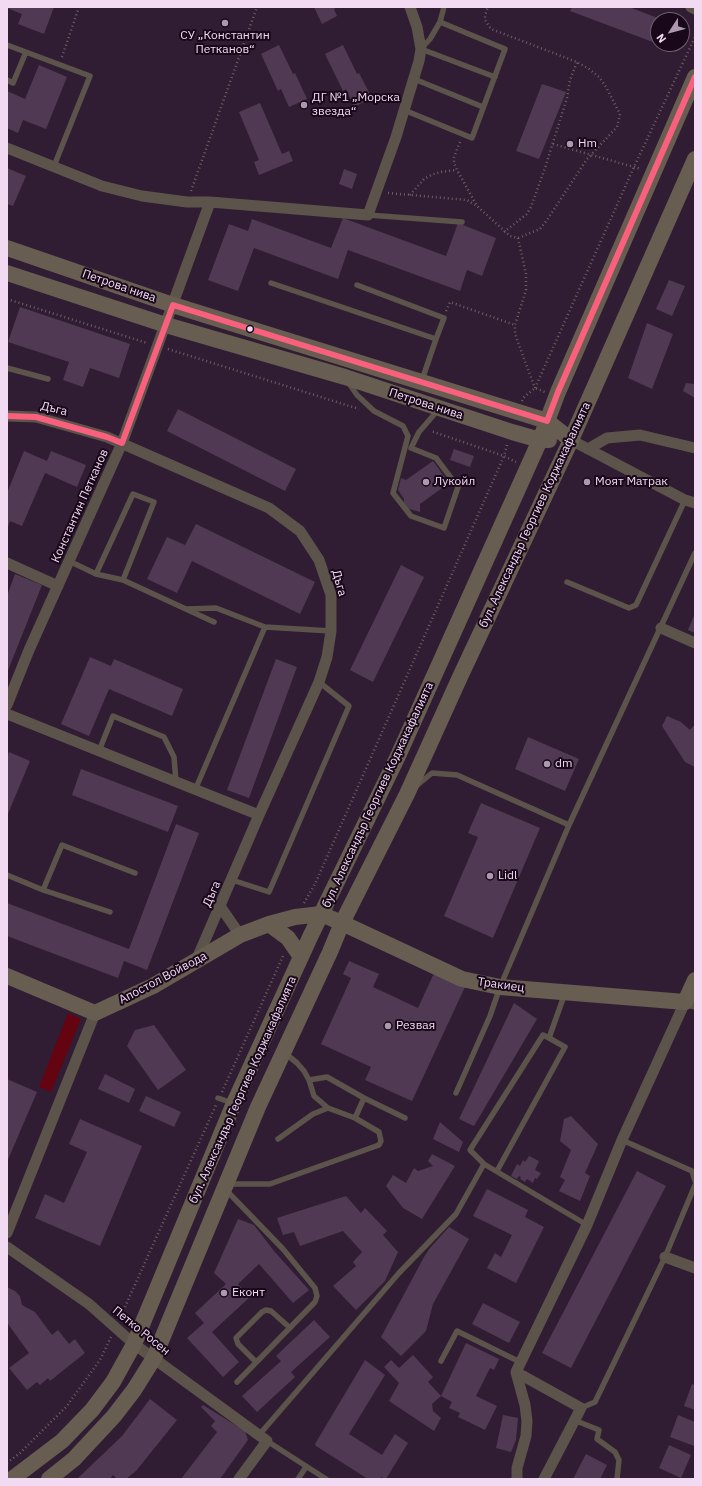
<!DOCTYPE html>
<html>
<head>
<meta charset="utf-8">
<style>
	body { margin:0 }
	#map { position:relative; width:702px; height:1486px; overflow:hidden; background:#311d33; font-family:"IBM Plex Sans",sans-serif }
	canvas { display:block }
	.frame { position:absolute; inset:0; border:8px solid #f2daf3; pointer-events:none }
	.north { position:absolute; left:650px; top:12px; width:40px; height:40px; box-sizing:border-box; background:#180819; border:1px solid #6f5c70; border-radius:50%; rotate:234deg; font-size:11px; font-weight:700; line-height:16px; text-align:center; color:#f2daf3 }
	.north::after { content:''; display:block; margin:auto; width:14px; height:18px; background:#ae98b0; clip-path:polygon(50% 0,100% 100%,50% 72%,0 100%) }
</style>
</head>
<body>
<div id="map">
<canvas width="702" height="1486"></canvas>
<div class="frame"></div>
<div class="north">N</div>
</div>
<script>
const ctx = document.querySelector('canvas').getContext('2d');
ctx.lineJoin = 'round';
function fillPath(path, color) { ctx.fillStyle = color; ctx.fill(path, 'evenodd'); }
const poly = rows => new Path2D(rows.map(r => 'M' + r).join(''));
function stroke(path, color, width, dash) { ctx.strokeStyle = color; ctx.lineWidth = width; ctx.lineCap = dash ? 'butt' : 'round'; ctx.setLineDash(dash || []); ctx.stroke(path); }
function drawText(font, color, halo, rows, align = 'center') {
  ctx.font = font + ' "IBM Plex Sans",sans-serif'; ctx.lineWidth = 4; ctx.setLineDash([]); ctx.textBaseline = 'middle'; ctx.strokeStyle = halo; ctx.fillStyle = color; for (const [text, x, y, turn = 0] of rows) {
    ctx.save(); ctx.translate(x, y); ctx.rotate((+turn || 0) * Math.PI / 180); ctx.textAlign = isNaN(turn) ? turn : align; if (halo) ctx.strokeText(text, 0, 0); ctx.fillText(text, 0, 0); ctx.restore();
  }
}
fillPath(poly([
	[68,1013,81,1019,51,1092,39,1087]
]), '#640410');
fillPath(poly([
	[7,7,54,7,44,34,18,24,22,14,7,8],
	[314,7,337,7,334,9,337,16,322,24],
	[572,7,629,7,663,20,658,20,658,44,570,11],
	[279,45,293,74,295,73,307,99,289,107,281,89,278,91,261,54],
	[343,45,357,74,359,73,372,98,354,107,346,89,343,91,325,54],
	[39,65,67,77,46,129,23,120,18,133,7,128,7,91,25,99],
	[542,84,566,92,539,159,516,151],
	[260,103,282,154,289,151,293,161,259,175,254,162,259,160,239,112],
	[7,168,26,176,13,206,7,204],
	[344,169,357,174,352,189,339,184],
	[343,218,446,256,458,223,496,238,482,276,467,270,460,291,348,250,338,279,254,248,238,291,208,280,229,224,248,231,252,219,331,248],
	[669,280,685,286,672,316,656,309],
	[20,307,130,344,119,378,90,368,83,387,63,380,69,362,8,342],
	[647,323,673,334,652,389,628,378],
	[686,383,695,384,695,398,683,391],
	[178,409,296,469,285,491,167,431],
	[454,449,474,456,470,467,450,460],
	[24,451,47,461,51,451,86,465,77,487,45,473,22,526,10,521,7,529,7,493],
	[433,461,449,483,420,504,420,512,409,509,404,503,404,499,398,490,401,478,406,480],
	[196,524,315,582,300,614,192,561,177,593,147,579,167,537,185,545],
	[401,565,424,577,373,682,350,670],
	[15,574,42,585,7,673,7,596],
	[695,613,695,633,688,630],
	[90,657,111,666,114,659,183,689,172,716,109,689,89,736,61,724],
	[276,659,297,667,249,798,227,790],
	[667,716,681,722,690,730,695,724,695,767,685,762,662,726],
	[528,737,579,759,565,791,515,769],
	[9,752,30,761,7,816,7,758],
	[81,769,178,806,168,832,72,795],
	[481,803,540,828,493,938,444,916,478,837,468,833],
	[176,824,199,833,147,970,124,961,118,978,7,936,7,903,129,949],
	[349,961,379,974,373,987,418,1008,434,973,465,987,412,1101,365,1080,371,1067,321,1044,351,978,343,974],
	[514,1003,537,1019,474,1126,459,1119],
	[154,1025,186,1070,158,1090,127,1046,135,1030],
	[105,1074,135,1089,129,1103,98,1089],
	[7,1079,37,1092,7,1162],
	[146,1096,181,1112,174,1127,139,1111],
	[571,1116,598,1144,585,1173,590,1176,580,1201,559,1191,565,1180,560,1177,571,1150,560,1141,564,1119],
	[80,1119,142,1146,100,1246,35,1218,45,1194,64,1203,87,1152,69,1144],
	[440,1122,463,1142,459,1152,433,1139],
	[432,1154,455,1166,422,1219,403,1208,386,1186,393,1175,406,1183,414,1168,418,1171,433,1166,428,1161],
	[529,1156,539,1161,535,1170,541,1173,537,1179,535,1178,533,1183,527,1179,525,1182,520,1179,521,1177,519,1176,517,1179,511,1176,517,1164,520,1166,523,1160,525,1162],
	[637,1171,666,1186,571,1368,542,1353],
	[487,1189,528,1210,525,1217,544,1227,516,1283,487,1268,495,1253,501,1257,512,1235,473,1216],
	[346,1196,361,1213,365,1208,387,1231,383,1235,398,1252,385,1281,356,1310,333,1286,356,1266,353,1262,362,1252,343,1231,300,1246,294,1232,283,1235,277,1218],
	[238,1219,254,1225,274,1251,309,1290,293,1303,259,1264,238,1284,250,1297,212,1332,239,1362,223,1377,187,1338,204,1323,195,1313,226,1284,214,1273],
	[449,1227,469,1239,433,1304,426,1331,401,1356,381,1337,424,1257,430,1248],
	[7,1287,15,1291,20,1296,22,1305,35,1312,52,1335,58,1330,69,1344,75,1339,85,1353,50,1381,48,1378,40,1385,37,1382,27,1390,9,1368,29,1353,8,1324,7,1324],
	[483,1303,520,1322,509,1343,472,1324],
	[314,1320,330,1337,291,1372,295,1377,257,1412,242,1396,281,1361,276,1356],
	[466,1343,499,1359,494,1370,490,1368,476,1396,497,1406,485,1430,458,1417,460,1413,449,1408,452,1402,441,1396],
	[413,1355,433,1377,428,1382,441,1396,432,1404,433,1411,441,1418,434,1431,389,1401,399,1383,384,1367,391,1360,399,1368],
	[365,1360,385,1375,349,1434,382,1455,395,1434,408,1443,386,1479,381,1477,380,1479,368,1479,316,1446,315,1444],
	[692,1384,695,1385,695,1410,684,1406],
	[150,1399,177,1420,136,1471,126,1479,117,1479,113,1475,110,1479,77,1479,122,1436],
	[203,1405,245,1431,248,1440,220,1479,181,1479,217,1432,211,1426,215,1421,201,1407],
	[503,1415,518,1418,516,1440,511,1452,496,1448],
	[678,1415,695,1422,694,1446,670,1437],
	[669,1445,691,1455,681,1478,659,1468],
	[586,1454,607,1465,600,1479,573,1479]
]), '#503952');
stroke(poly([
	[62,57,79,7],
	[460,142,454,157,454,163,457,170,477,206],
	[553,144,641,169],
	[191,191,257,7],
	[388,193,467,200,477,206,510,236,518,238,540,229,547,220,587,159,617,127,620,114,606,87,599,77,589,69,577,62,491,29,485,20,485,15,488,7],
	[410,195,424,179,431,175,440,172,457,170],
	[504,232,527,214,531,207,545,168,567,98,570,80,577,62],
	[518,238,526,274,526,290,515,325,515,334,535,388],
	[7,299,147,343],
	[446,311,450,302,515,325],
	[168,349,359,409],
	[535,388,634,167,695,37],
	[522,401,523,398,535,388,545,392],
	[507,445,504,456,516,462],
	[304,903,315,884,504,456,431,431],
	[222,1092,283,956],
	[120,1318,216,1105],
	[7,1463,20,1453,66,1407,100,1360,111,1337]
]), '#6b6161', 2.5, [1, 3]);
stroke(poly([
	[440,22,444,7],
	[7,45,90,76,54,166],
	[414,79,483,107],
	[7,80,13,83,26,52],
	[404,110,472,138,505,49,440,22,430,39,421,49,495,77],
	[368,215,462,222],
	[271,283,436,339,422,380],
	[357,285,444,318,436,339],
	[7,368,48,379],
	[348,382,357,395,374,411,403,426,408,436,393,493,411,516,444,528,458,487,436,458,411,448,419,432,438,410],
	[69,561,96,574,123,580,214,622],
	[96,574,133,494,154,502,123,580],
	[567,582,629,608,636,605,685,500],
	[187,609,216,608,265,627],
	[99,751,113,716,164,737,174,757,176,782],
	[415,787,432,773,457,775,569,825],
	[195,790,265,627,331,631],
	[7,875,43,890,110,912],
	[232,880,269,892,349,706,319,682],
	[43,890,62,845,135,873],
	[565,993,549,1038,543,1035,470,1150,484,1164,587,1225],
	[286,1054,297,1063,304,1071,309,1080,314,1096,328,1108,355,1118],
	[309,1080,327,1077,364,1098],
	[456,1093,490,1016,500,987,569,825,695,553],
	[218,1098,232,1103],
	[278,1139,313,1114,328,1108],
	[622,1140,692,1171,695,1181],
	[497,1171,565,1047,549,1038],
	[227,1184,270,1184,379,1145,381,1141,379,1132,355,1118,364,1098,405,1118],
	[226,1190,283,1249,315,1288,317,1296,315,1302,237,1382],
	[441,1361,457,1331,520,1362],
	[256,1362,238,1344,236,1338,262,1312,266,1310,271,1311,289,1327],
	[581,1408,595,1402,665,1257,695,1185],
	[574,1420,599,1430,597,1439,615,1452,619,1460,617,1479],
	[259,1435,399,1273,456,1214,484,1164],
	[267,1441,326,1479],
	[298,1479,306,1467]
]), '#5c534a', 5.5);
stroke(poly([
	[691,7,695,9],
	[7,148,102,186,142,196,187,202,210,202,368,215,396,137,419,61,421,49,417,27,410,7],
	[7,416,36,417,107,437,269,508,300,531,319,560,331,595,331,631,327,657,319,682,259,815,196,961],
	[571,440,685,500,695,503],
	[588,449,607,438,640,435,695,448],
	[7,563,58,586],
	[661,628,695,643],
	[7,705,29,650,122,443,210,202],
	[7,714,259,815],
	[220,906,240,935],
	[7,1233,95,1013],
	[7,1247,89,1304,134,1344,267,1441,239,1479],
	[665,1257,695,1268],
	[516,1372,525,1405,527,1421,526,1436,517,1468,517,1479],
	[544,1479,581,1408,516,1372,587,1225,622,1140,685,1002,695,1004]
]), '#5c534a', 11);
stroke(poly([
	[7,248,173,305,547,421,571,440],
	[7,273,166,325,345,377,512,432,540,440,549,440],
	[269,924,288,938,301,957],
	[7,976,95,1013,153,986,240,935,269,924,295,917,321,914,342,923,462,979,500,987,685,1002,695,980],
	[12,1479,62,1441,92,1410,113,1382,134,1344,234,1103,311,935,398,756,540,440,558,392,695,77],
	[49,1479,74,1459,114,1416,134,1390,154,1358,258,1107,330,952,342,923,407,794,460,677,571,440,695,159]
]), '#675d50', 16);
stroke(poly([
	[7,416,36,417,107,437,122,443,173,305,547,421,558,392,695,77]
]), '#f8607d', 6);
for (const [x, y, r, color] of [
	[225,23,4,"#ae98b0"],
	[304,105,4,"#ae98b0"],
	[570,144,4,"#ae98b0"],
	[250,329,3.5,"#f2daf3"],
	[426,482,4,"#ae98b0"],
	[587,482,4,"#ae98b0"],
	[547,764,4,"#ae98b0"],
	[490,876,4,"#ae98b0"],
	[388,1026,4,"#ae98b0"],
	[224,1293,4,"#ae98b0"]
]) { const dot = new Path2D(); dot.arc(x, y, r, 0, 2 * Math.PI); ctx.fillStyle = color; ctx.fill(dot); stroke(dot, '#180819', 1.5); }
drawText('12px', '#f2daf3', '#180819', [
	["СУ „Константин",225,36,"center"],
	["Петканов“",225,50,"center"],
	["ДГ №1 „Морска",312,98],
	["звезда“",312,112],
	["Hm",578,144],
	["Лукойл",434,482],
	["Моят Матрак",595,482],
	["dm",555,764],
	["Lidl",498,876],
	["Резвая",396,1026],
	["Еконт",232,1293]
], 'left');
drawText('12px', '#f2daf3', '#180819', [
	["Петрова нива",119,286,19],
	["Петрова нива",426,404,18],
	["Дъга",54,409,14],
	["Константин Петканов",80,506,-66],
	["бул. Александър Георгиев Коджакафалията",535,515,-65],
	["Дъга",339,583,75],
	["бул. Александър Георгиев Коджакафалията",378,795,-65],
	["Дъга",212,894,-66],
	["Апостол Войвода",163,978,-28],
	["Тракиец",501,985,8],
	["бул. Александър Георгиев Коджакафалията",243,1090,-66],
	["Петко Росен",141,1331,39]
]);
</script>
</body>
</html>
